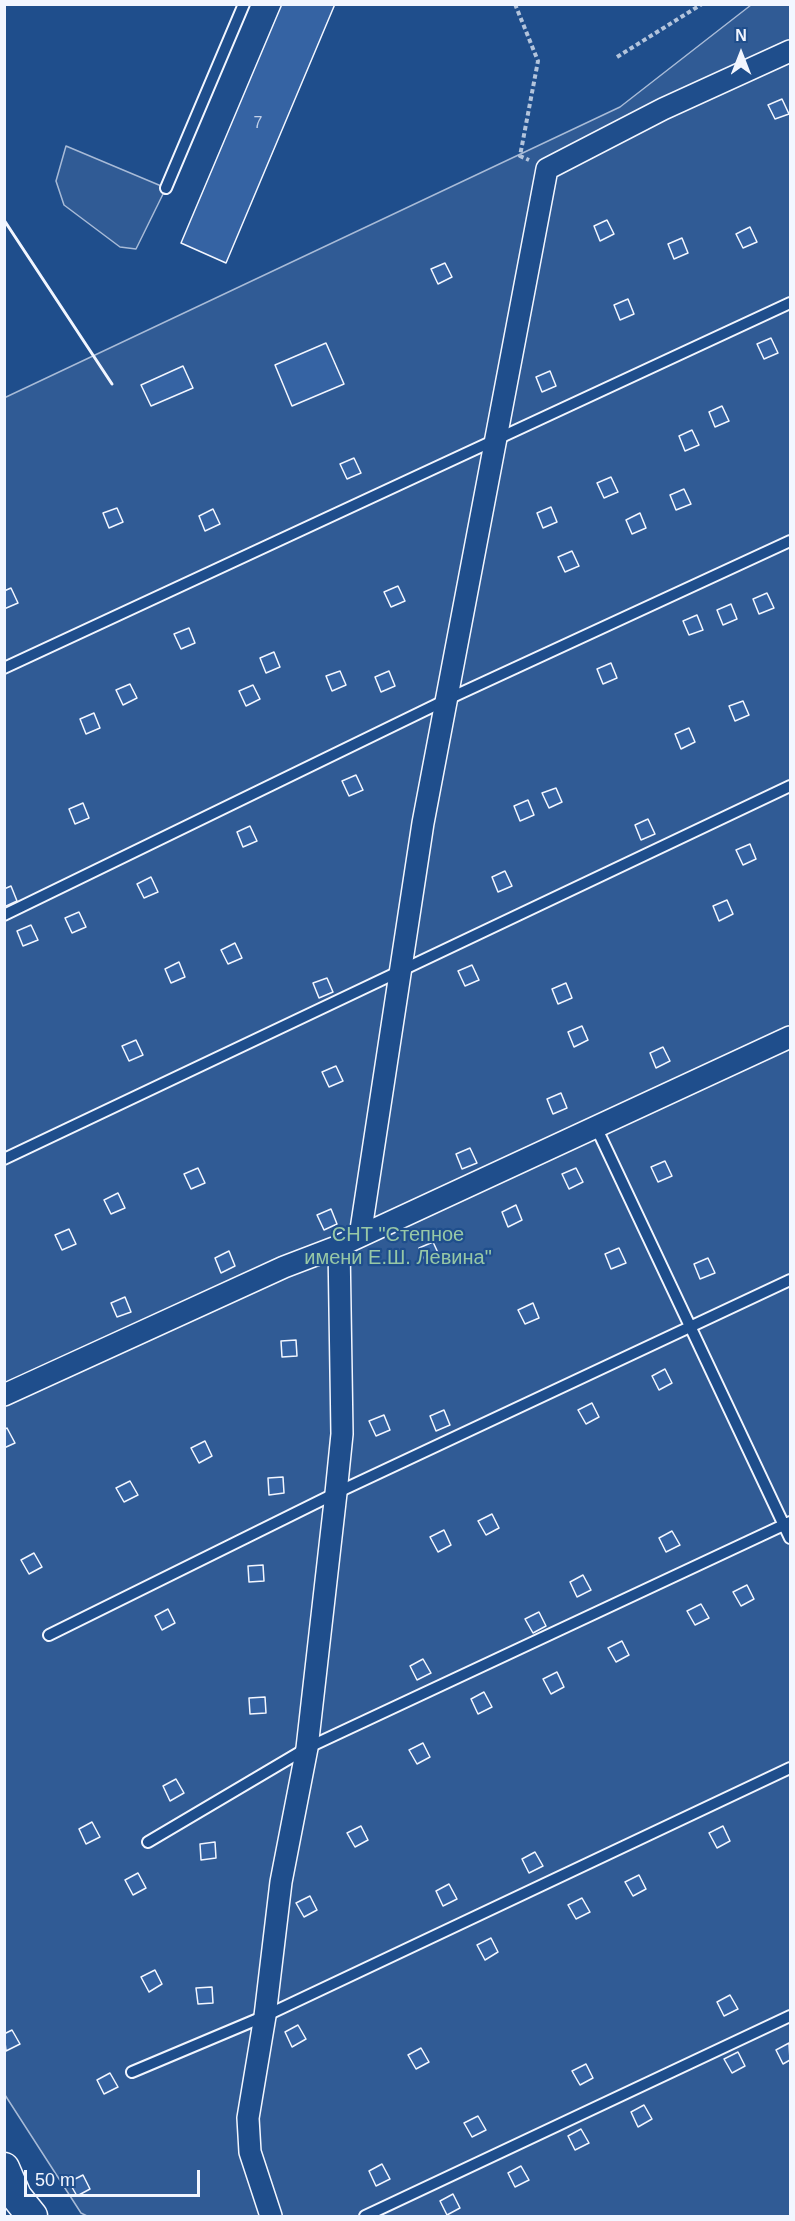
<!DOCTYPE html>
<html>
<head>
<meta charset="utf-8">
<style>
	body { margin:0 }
	#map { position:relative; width:795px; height:2221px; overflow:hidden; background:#1f4e8c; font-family:Helvetica,sans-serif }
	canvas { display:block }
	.frame { position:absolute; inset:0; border:6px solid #f2f6ff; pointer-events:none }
	.north { position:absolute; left:711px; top:24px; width:60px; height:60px; -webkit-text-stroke:4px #1f4e8c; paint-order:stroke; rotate:0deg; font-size:16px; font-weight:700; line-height:24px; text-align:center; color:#f2f6ff }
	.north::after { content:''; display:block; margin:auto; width:21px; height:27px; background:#f2f6ff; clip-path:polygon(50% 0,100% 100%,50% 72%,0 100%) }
	.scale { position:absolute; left:24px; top:2170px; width:176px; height:27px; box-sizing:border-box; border:3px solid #f2f6ff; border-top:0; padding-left:8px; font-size:18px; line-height:21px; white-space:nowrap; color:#f2f6ff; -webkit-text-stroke:4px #1f4e8c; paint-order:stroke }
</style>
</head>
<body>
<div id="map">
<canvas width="795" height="2221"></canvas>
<div class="frame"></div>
<div class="north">N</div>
<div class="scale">50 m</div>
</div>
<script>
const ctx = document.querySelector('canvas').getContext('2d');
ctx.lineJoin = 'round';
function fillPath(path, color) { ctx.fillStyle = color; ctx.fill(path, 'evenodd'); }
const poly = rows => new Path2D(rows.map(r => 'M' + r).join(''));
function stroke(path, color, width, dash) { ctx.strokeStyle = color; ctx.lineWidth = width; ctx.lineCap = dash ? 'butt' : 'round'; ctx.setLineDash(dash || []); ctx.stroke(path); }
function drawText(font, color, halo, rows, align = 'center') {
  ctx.font = font + ' Helvetica,sans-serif'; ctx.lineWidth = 4.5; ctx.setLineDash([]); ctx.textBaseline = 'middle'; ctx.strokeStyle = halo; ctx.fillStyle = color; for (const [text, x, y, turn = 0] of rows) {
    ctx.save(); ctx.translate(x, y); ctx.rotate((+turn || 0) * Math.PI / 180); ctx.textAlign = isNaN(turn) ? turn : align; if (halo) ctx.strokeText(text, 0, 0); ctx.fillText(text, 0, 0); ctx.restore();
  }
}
const built = poly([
	[751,5,790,5,790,2216,87,2216,81,2213,5,2095,4,398,620,107,751,5],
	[66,146,166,188,136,249,120,247,64,205,56,181,66,146]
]);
fillPath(built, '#305b95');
stroke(built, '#a8bbd7', 1.5);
const building = poly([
	[282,4,335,4,226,263,181,243,282,4],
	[782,99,789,114,775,119,768,105,782,99],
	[607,220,614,234,600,241,594,226,607,220],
	[750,227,757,242,743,248,736,234,750,227],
	[682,238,688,253,674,259,668,244,682,238],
	[445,263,452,277,438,284,431,269,445,263],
	[628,299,634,314,620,320,614,305,628,299],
	[771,338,778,353,764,359,757,344,771,338],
	[326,343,344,384,292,406,275,365,326,343],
	[183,366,193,388,151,406,141,385,183,366],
	[550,371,556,386,542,392,536,377,550,371],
	[722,406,729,421,715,427,709,412,722,406],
	[692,430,699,445,685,451,679,436,692,430],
	[354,458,361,473,347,479,340,464,354,458],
	[611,477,618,492,604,498,597,483,611,477],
	[684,489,691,504,676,510,670,495,684,489],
	[551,507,557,522,543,528,537,513,551,507],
	[117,508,123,522,109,528,103,513,117,508],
	[213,509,220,524,205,531,199,516,213,509],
	[640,513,646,528,632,534,626,520,640,513],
	[572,551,579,566,565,572,558,557,572,551],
	[398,586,405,601,391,607,384,592,398,586],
	[11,588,18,603,4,609,4,591,11,588],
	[767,593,774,608,759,614,753,599,767,593],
	[731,604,737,619,723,625,717,610,731,604],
	[697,615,703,630,689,635,683,621,697,615],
	[189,628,195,643,181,649,174,634,189,628],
	[274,652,280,667,266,673,260,658,274,652],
	[611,663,617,678,603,684,597,669,611,663],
	[340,671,346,685,332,691,326,676,340,671],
	[389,671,395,686,381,692,375,677,389,671],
	[130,684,137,698,123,705,116,690,130,684],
	[253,685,260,699,246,706,239,691,253,685],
	[743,701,749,715,735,721,729,706,743,701],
	[94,713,100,728,86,734,80,719,94,713],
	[689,728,695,742,681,749,675,734,689,728],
	[356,775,363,790,349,796,342,781,356,775],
	[556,788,562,802,549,808,542,793,556,788],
	[528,800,534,815,520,821,514,806,528,800],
	[83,803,89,818,75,824,69,809,83,803],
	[648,819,655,834,641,840,635,825,648,819],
	[250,826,257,841,243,847,237,832,250,826],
	[750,844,756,859,743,865,736,850,750,844],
	[505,871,512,886,498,892,492,877,505,871],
	[151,877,158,892,144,898,137,884,151,877],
	[11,886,17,901,4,907,4,889,11,886],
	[727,900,733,914,719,921,713,906,727,900],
	[79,912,86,927,72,933,65,918,79,912],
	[31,925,38,940,23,946,17,931,31,925],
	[235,943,242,958,228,964,221,950,235,943],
	[179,962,185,977,171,983,165,969,179,962],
	[472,965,479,980,465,986,458,971,472,965],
	[327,978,333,992,319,998,313,983,327,978],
	[566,983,572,998,558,1004,552,989,566,983],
	[582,1026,588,1040,574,1047,568,1032,582,1026],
	[136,1040,143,1055,129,1061,122,1046,136,1040],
	[663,1047,670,1061,656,1068,650,1053,663,1047],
	[336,1066,343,1081,329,1087,322,1072,336,1066],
	[561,1093,567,1108,553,1114,547,1099,561,1093],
	[470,1148,477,1163,462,1169,456,1154,470,1148],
	[665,1161,672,1176,658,1182,651,1167,665,1161],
	[198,1168,205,1183,191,1189,184,1174,198,1168],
	[576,1168,583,1182,569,1189,562,1174,576,1168],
	[118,1193,125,1208,111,1214,104,1200,118,1193],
	[516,1205,522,1220,508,1227,502,1212,516,1205],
	[331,1209,337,1224,324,1230,317,1215,331,1209],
	[69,1229,76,1244,62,1250,55,1235,69,1229],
	[433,1242,440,1257,426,1262,419,1248,433,1242],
	[619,1248,626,1263,611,1269,605,1254,619,1248],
	[229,1251,235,1266,221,1273,215,1258,229,1251],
	[708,1258,715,1273,700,1279,694,1264,708,1258],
	[125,1297,131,1312,117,1317,111,1303,125,1297],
	[533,1303,539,1318,525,1324,518,1310,533,1303],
	[296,1340,297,1356,282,1357,281,1341,296,1340],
	[665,1369,672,1383,659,1390,652,1376,665,1369],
	[592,1403,599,1417,586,1424,578,1410,592,1403],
	[444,1410,450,1425,436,1431,430,1416,444,1410],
	[384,1415,390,1430,376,1436,369,1421,384,1415],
	[7,1428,15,1443,4,1448,4,1430,7,1428],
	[205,1441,212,1456,199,1463,191,1448,205,1441],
	[283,1477,284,1493,269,1495,268,1478,283,1477],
	[130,1481,138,1495,124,1502,116,1488,130,1481],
	[492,1514,499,1528,486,1535,478,1521,492,1514],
	[444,1530,451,1545,438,1552,430,1537,444,1530],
	[672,1531,680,1545,666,1552,659,1538,672,1531],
	[34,1553,42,1567,29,1574,21,1560,34,1553],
	[263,1565,264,1581,249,1582,248,1566,263,1565],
	[583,1575,591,1590,577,1597,570,1582,583,1575],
	[747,1585,754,1599,741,1606,733,1592,747,1585],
	[701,1604,709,1618,695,1625,687,1611,701,1604],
	[168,1609,175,1623,162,1630,155,1616,168,1609],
	[539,1612,546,1626,533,1633,525,1619,539,1612],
	[622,1641,629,1655,616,1662,608,1648,622,1641],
	[423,1659,431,1673,417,1680,410,1666,423,1659],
	[557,1672,564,1687,551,1694,543,1679,557,1672],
	[484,1692,492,1707,478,1714,471,1699,484,1692],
	[265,1697,266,1713,250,1714,249,1698,265,1697],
	[423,1743,430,1757,417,1764,409,1750,423,1743],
	[176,1779,184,1793,170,1801,163,1786,176,1779],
	[92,1822,100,1837,86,1844,79,1829,92,1822],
	[361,1826,368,1840,355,1847,347,1833,361,1826],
	[723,1826,730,1841,717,1848,709,1833,723,1826],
	[215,1842,216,1858,201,1860,200,1844,215,1842],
	[535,1852,543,1866,529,1873,522,1859,535,1852],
	[138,1873,146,1888,133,1895,125,1880,138,1873],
	[639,1875,646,1889,633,1896,625,1882,639,1875],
	[449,1884,457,1899,443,1906,436,1891,449,1884],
	[310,1896,317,1910,304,1917,296,1903,310,1896],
	[582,1898,590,1912,576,1919,568,1905,582,1898],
	[491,1938,498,1952,485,1960,477,1945,491,1938],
	[155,1970,162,1984,149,1992,141,1977,155,1970],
	[212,1987,213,2003,198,2004,196,1988,212,1987],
	[730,1995,738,2009,724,2016,717,2002,730,1995],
	[298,2025,306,2039,292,2047,285,2032,298,2025],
	[12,2030,20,2044,6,2051,4,2034,12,2030],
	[789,2043,790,2060,783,2064,776,2050,789,2043],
	[421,2048,429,2062,416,2069,408,2055,421,2048],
	[738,2052,745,2066,732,2073,724,2059,738,2052],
	[586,2064,593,2078,580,2085,572,2071,586,2064],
	[110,2073,118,2087,104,2094,97,2080,110,2073],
	[644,2105,652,2119,638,2127,631,2112,644,2105],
	[478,2116,486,2130,472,2137,464,2123,478,2116],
	[581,2129,589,2143,575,2150,568,2136,581,2129],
	[382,2164,390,2179,376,2186,369,2171,382,2164],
	[521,2166,529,2180,515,2187,508,2173,521,2166],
	[83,2175,90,2189,77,2196,69,2182,83,2175],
	[453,2194,460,2208,447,2215,440,2201,453,2194]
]);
fillPath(building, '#3563a3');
stroke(building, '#f2f6ff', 1.5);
const lane = poly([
	[166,188,244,4],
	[4,668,790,303],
	[4,915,448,699,790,541],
	[596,1127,790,1538],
	[4,1159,790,786],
	[49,1635,336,1493,790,1280],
	[148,1842,307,1748,790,1522],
	[132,2072,265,2016,790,1768],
	[365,2216,790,2016]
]);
const street = poly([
	[360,1236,423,823,547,169,663,109,790,51],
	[4,1395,284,1267,339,1246,790,1037],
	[271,2216,250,2152,248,2118,265,2016,281,1882,307,1748,336,1493,342,1434,339,1246]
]);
const secondary = poly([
	[4,2168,16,2196,32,2216]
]);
stroke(lane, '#f2f6ff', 14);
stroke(street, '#f2f6ff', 24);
stroke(secondary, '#f2f6ff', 33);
stroke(poly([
	[515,4,538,61,520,156,529,160],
	[617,57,702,4]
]), '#b3c4dc', 4, [4.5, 3]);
stroke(lane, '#1f4e8c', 10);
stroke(street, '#1f4e8c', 21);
stroke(secondary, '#1f4e8c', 30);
stroke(poly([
	[4,220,112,384]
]), '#f2f6ff', 3);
drawText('16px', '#c3d1e8', null, [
	["7",258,124]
]);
drawText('20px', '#97c8a6', '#1f4e8c', [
	["СНТ \"Степное",398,1235],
	["имени Е.Ш. Левина\"",398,1258]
]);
</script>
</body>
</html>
